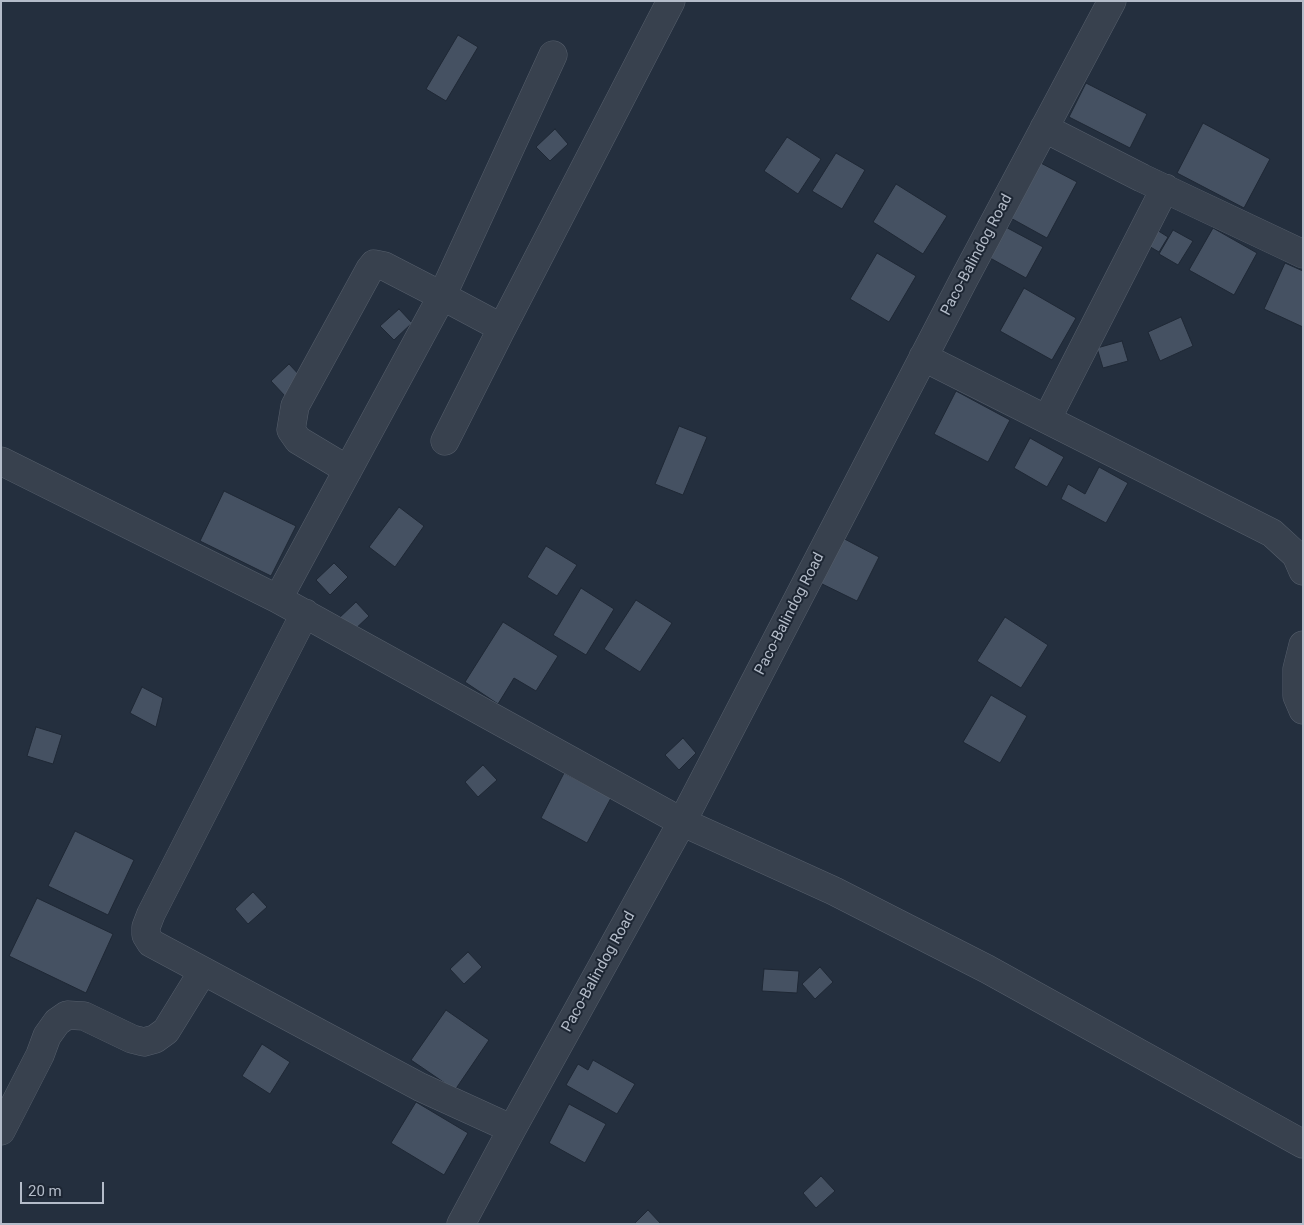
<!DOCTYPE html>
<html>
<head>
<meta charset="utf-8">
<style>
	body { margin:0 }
	#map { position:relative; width:1304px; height:1225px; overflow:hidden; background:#242f3e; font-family:Roboto,sans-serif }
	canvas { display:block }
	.frame { position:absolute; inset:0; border:2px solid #b4bcc9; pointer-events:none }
	.scale { position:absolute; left:20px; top:1182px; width:84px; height:22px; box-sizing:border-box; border:2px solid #b4bcc9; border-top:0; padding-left:6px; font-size:15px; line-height:18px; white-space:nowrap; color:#b4bcc9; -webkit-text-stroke:4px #1d2633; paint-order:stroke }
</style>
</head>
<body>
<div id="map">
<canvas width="1304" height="1225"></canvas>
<div class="frame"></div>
<div class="scale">20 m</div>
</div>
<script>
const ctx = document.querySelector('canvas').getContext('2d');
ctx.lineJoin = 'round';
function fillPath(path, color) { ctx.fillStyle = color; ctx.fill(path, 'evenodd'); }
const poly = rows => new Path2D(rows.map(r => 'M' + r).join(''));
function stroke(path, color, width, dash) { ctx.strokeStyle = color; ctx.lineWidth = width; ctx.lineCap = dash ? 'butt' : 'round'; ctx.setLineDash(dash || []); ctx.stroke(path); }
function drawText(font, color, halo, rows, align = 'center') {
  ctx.font = font + ' Roboto,sans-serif'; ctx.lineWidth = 4; ctx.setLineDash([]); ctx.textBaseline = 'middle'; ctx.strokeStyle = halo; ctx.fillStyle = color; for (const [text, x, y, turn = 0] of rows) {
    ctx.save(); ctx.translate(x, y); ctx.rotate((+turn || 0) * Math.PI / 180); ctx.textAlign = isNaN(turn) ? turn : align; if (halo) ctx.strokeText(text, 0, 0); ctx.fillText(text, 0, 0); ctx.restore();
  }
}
const building = poly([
	[458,35,478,47,446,101,426,89,458,35],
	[1086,83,1147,114,1130,148,1069,117,1086,83],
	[1203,123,1270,159,1244,208,1177,173,1203,123],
	[555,129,568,144,550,161,536,147,555,129],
	[787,137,821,159,798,194,764,171,787,137],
	[836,153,865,170,842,209,812,191,836,153],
	[1037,161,1077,182,1047,238,1007,216,1037,161],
	[896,184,947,216,923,254,873,222,896,184],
	[1000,224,1043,247,1026,278,983,254,1000,224],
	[1149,225,1168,237,1159,252,1140,241,1149,225],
	[1213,228,1257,253,1234,295,1189,270,1213,228],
	[1173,230,1193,241,1178,265,1159,254,1173,230],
	[877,253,916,276,889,322,850,299,877,253],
	[1285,263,1303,271,1303,327,1264,309,1285,263],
	[1024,288,1076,318,1052,360,1000,331,1024,288],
	[399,309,412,323,394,340,380,326,399,309],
	[1181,317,1193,346,1160,361,1148,332,1181,317],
	[1122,341,1128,361,1103,368,1097,348,1122,341],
	[289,364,303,379,285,396,271,381,289,364],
	[956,391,1010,420,988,462,934,434,956,391],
	[679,426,707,437,683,495,655,484,679,426],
	[1030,438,1064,457,1047,487,1014,468,1030,438],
	[1099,467,1128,483,1106,523,1061,499,1068,484,1085,494,1099,467],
	[224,491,296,526,271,576,200,541,224,491],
	[399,507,424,526,395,567,369,547,399,507],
	[837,535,879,557,857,601,814,580,837,535],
	[546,546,577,565,557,596,527,577,546,546],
	[334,563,348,577,330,595,316,580,334,563],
	[581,588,614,609,586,655,553,635,581,588],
	[636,600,672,623,640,672,604,649,636,600],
	[356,602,369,616,351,633,338,619,356,602],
	[1005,617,1048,645,1021,688,977,661,1005,617],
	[503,622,558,656,536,691,514,678,498,704,465,682,503,622],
	[142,687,163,698,156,727,130,713,142,687],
	[991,695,1027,716,1000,763,963,742,991,695],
	[36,727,62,735,53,764,27,756,36,727],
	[683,738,696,753,679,770,665,755,683,738],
	[483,765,497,780,478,797,465,782,483,765],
	[564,773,611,798,587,843,541,818,564,773],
	[75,831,134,860,108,915,48,886,75,831],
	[253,892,267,907,248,924,235,909,253,892],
	[37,898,113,934,86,993,9,956,37,898],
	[468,952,482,967,464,984,450,969,468,952],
	[820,967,833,982,815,999,802,984,820,967],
	[764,969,799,971,797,993,762,991,764,969],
	[446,1010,489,1040,455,1090,411,1060,446,1010],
	[262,1044,290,1062,270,1094,242,1076,262,1044],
	[593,1060,635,1084,617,1114,566,1085,578,1064,588,1070,593,1060],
	[416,1102,468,1133,444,1175,391,1143,416,1102],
	[569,1104,606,1124,585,1163,549,1143,569,1104],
	[821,1176,835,1191,816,1208,803,1193,821,1176],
	[648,1210,661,1224,634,1224,648,1210]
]);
fillPath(building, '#455162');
stroke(building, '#1f2835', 1);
const minor = poly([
	[1044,128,1142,178,1303,254],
	[923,357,1272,533,1296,555,1303,571],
	[1047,419,1165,188],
	[445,441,502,328],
	[1,461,278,599,682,822,834,891,987,969,1303,1144],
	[348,470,298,440,291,430,295,406,370,269,374,264,384,266,442,296,553,55],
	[278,599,442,296,502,328,671,1],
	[305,613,151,914,146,927,146,935,151,943,420,1087,512,1129],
	[1303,645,1297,669,1297,696,1303,710],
	[1,1131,40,1055,47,1036,57,1022,67,1015,84,1016,132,1039,144,1042,155,1039,166,1031,203,971],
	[461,1224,512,1129,682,822,963,281,1112,1]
]);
stroke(minor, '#565f6c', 29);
stroke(minor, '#38414e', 28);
drawText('15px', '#b4bcc9', '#1d2633', [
	["Paco-Balindog Road",977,255,-62],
	["Paco-Balindog Road",790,614,-63],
	["Paco-Balindog Road",599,972,-61]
]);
</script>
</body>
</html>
